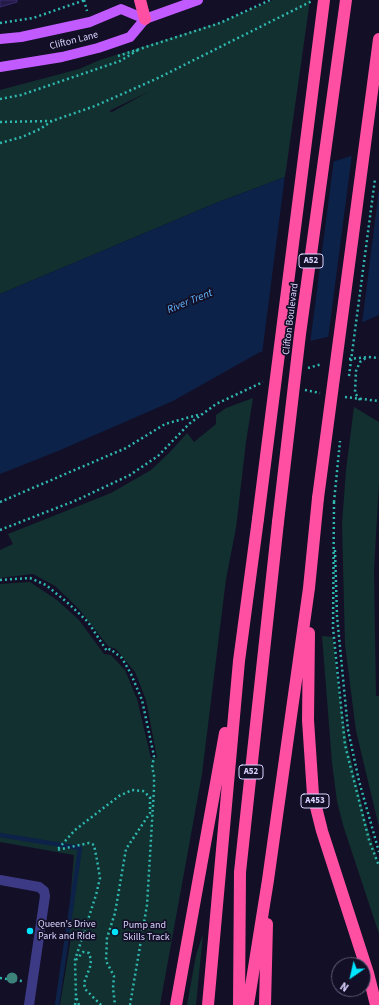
<!DOCTYPE html>
<html>
<head>
<meta charset="utf-8">
<style>
	body { margin:0 }
	#map { position:relative; width:379px; height:1005px; overflow:hidden; background:#130f26; font-family:"Source Sans 3",sans-serif }
	canvas { display:block }
	.north { position:absolute; left:331px; top:957px; width:40px; height:40px; box-sizing:border-box; background:#130f26; border:1px solid #625e7d; border-radius:50%; rotate:214deg; font-size:11px; font-weight:700; line-height:16px; text-align:center; color:#d9d4ff }
	.north::after { content:''; display:block; margin:auto; width:14px; height:18px; background:#00e5ff; clip-path:polygon(50% 0,100% 100%,50% 72%,0 100%) }
</style>
</head>
<body>
<div id="map">
<canvas width="379" height="1005"></canvas>
<div class="north">N</div>
</div>
<script>
const ctx = document.querySelector('canvas').getContext('2d');
ctx.lineJoin = 'round';
function fillPath(path, color) { ctx.fillStyle = color; ctx.fill(path, 'evenodd'); }
const poly = rows => new Path2D(rows.map(r => 'M' + r).join(''));
function stroke(path, color, width, dash) { ctx.strokeStyle = color; ctx.lineWidth = width; ctx.lineCap = dash ? 'butt' : 'round'; ctx.setLineDash(dash || []); ctx.stroke(path); }
function drawText(font, color, halo, rows, align = 'center') {
  ctx.font = font + ' "Source Sans 3",sans-serif'; ctx.lineWidth = 3.5; ctx.setLineDash([]); ctx.textBaseline = 'middle'; ctx.strokeStyle = halo; ctx.fillStyle = color; for (const [text, x, y, turn = 0] of rows) {
    ctx.save(); ctx.translate(x, y); ctx.rotate((+turn || 0) * Math.PI / 180); ctx.textAlign = isNaN(turn) ? turn : align; if (halo) ctx.strokeText(text, 0, 0); ctx.fillText(text, 0, 0); ctx.restore();
  }
}
fillPath(poly([
	[273,0,310,0,285,177,216,203,0,294,0,90,79,69,100,60,221,22],
	[150,91,112,112,109,111],
	[253,398,246,442,236,528,226,579,202,774,160,1005,60,1005,71,937,67,939,74,855,0,842,0,584,30,582,57,600,79,620,104,654,111,655,125,670,137,699,151,758,157,758,146,700,135,672,116,649,108,646,78,608,55,586,33,574,0,578,0,550,13,544,8,534,111,493,151,470,170,452,187,433,194,442,216,424,216,415,226,408],
	[354,407,379,422,379,483,374,570,376,696,379,696,379,827,356,731,345,645,342,524,346,470],
	[322,636,333,637,339,692,348,747,366,822,379,863,379,934,343,825,337,801,332,763],
	[203,934,196,1005,187,1005,196,955]
]), '#12302f');
fillPath(poly([
	[379,147,379,315,332,336,260,352,173,401,58,451,0,474,0,294,216,203,285,177]
]), '#0c2248');
fillPath(poly([
	[379,145,379,189,362,324,328,339,352,154],
	[334,159,310,344,262,354,285,175]
]), '#130f26');
stroke(poly([
	[0,835,80,848,57,1005]
]), '#0c2248', 4.5);
const building = poly([
	[0,0,17,0,17,2,0,7,0,0]
]);
fillPath(building, '#241b47');
stroke(building, '#3b2d73', 1);
stroke(poly([
	[84,0,87,11],
	[0,23,33,18,85,0],
	[118,56,220,23,270,0],
	[0,99,21,95,120,61,138,50],
	[0,122,51,121],
	[0,143,22,137,40,129,52,121,95,106,156,79,312,1],
	[349,359,368,357,379,358],
	[308,368,322,364],
	[305,390,320,393],
	[345,397,379,401],
	[360,400,355,393,356,371,360,362,367,357],
	[0,502,126,448,165,424,201,414],
	[334,502,333,628,345,745,369,840,379,866],
	[0,530,77,500,130,475,158,456,189,424,216,404,263,382],
	[335,550,337,616,348,730,359,781,379,852],
	[0,580,30,578,46,585,69,604,88,622,107,651,110,649,122,658,131,674,142,700,154,756,152,768,154,774,154,789,147,905,130,1005],
	[76,960,83,952,89,953,91,960,90,967,84,983,85,989,101,1005],
	[0,978,22,981],
	[75,1005,76,998],
	[79,1005,76,997,75,960,96,895,100,878,97,860,94,845,89,843,57,850,75,830,119,796,132,790,143,791,150,797,150,813,126,849,115,913,107,938,106,961,114,976,113,988,115,1005]
]), '#2fb8b0', 2.5, [2, 3]);
stroke(poly([
	[0,880,39,887,44,891,45,896,29,1005]
]), '#3d3a85', 10);
stroke(poly([
	[0,39,21,37,90,22,121,9,145,19],
	[0,67,62,57,98,48,130,37,145,19,198,0]
]), '#c25bff', 10);
stroke(poly([
	[140,0,145,19],
	[309,633,308,720,313,795,322,831,368,973,376,1005],
	[176,1005,225,733],
	[208,1005,239,661,258,519],
	[239,1005,240,872,278,522],
	[248,1005,268,880,309,588,318,498],
	[265,1005,267,924]
]), '#ff4fa3', 12);
stroke(poly([
	[349,376,375,179],
	[334,502,340,441]
]), '#2fb8b0', 2.5, [2, 3]);
stroke(poly([
	[318,498,379,39],
	[258,519,324,0],
	[278,522,300,334,346,0]
]), '#ff4fa3', 12);
ctx.fillStyle = '#3d827b';
for (const [x, y] of [
	[12,978]
]) { ctx.beginPath(); ctx.arc(x, y, 5.5, 0, 2 * Math.PI); ctx.fill(); }
for (const [x, y, r, color] of [
	[30,931,4,"#00e5ff"],
	[115,932,4,"#00e5ff"]
]) { const dot = new Path2D(); dot.arc(x, y, r, 0, 2 * Math.PI); ctx.fillStyle = color; ctx.fill(dot); stroke(dot, '#130f26', 1.5); }
for (const [x, y, w] of [
	[311,261,24],
	[251,772,24],
	[315,801,28]
]) { const box = new Path2D(); box.roundRect(x - w / 2, y - 7, w, 14, 3); ctx.fillStyle = '#130f26'; ctx.fill(box); stroke(box, '#d9d4ff', 1); }
drawText('bold 9px', '#d9d4ff', null, [
	["A52",311,261],
	["A52",251,772],
	["A453",315,801]
]);
drawText('10px', '#d9d4ff', '#130f26', [
	["Clifton Lane",74,41,-14],
	["Clifton Boulevard",291,319,-83]
]);
drawText('10px', '#d9d4ff', '#130f26', [
	["Queen's Drive",38,925],
	["Park and Ride",38,937],
	["Pump and",123,926],
	["Skills Track",123,938]
], 'left');
drawText('italic 11px', '#62b6ff', '#130f26', [
	["River Trent",190,302,-22]
]);
</script>
</body>
</html>
